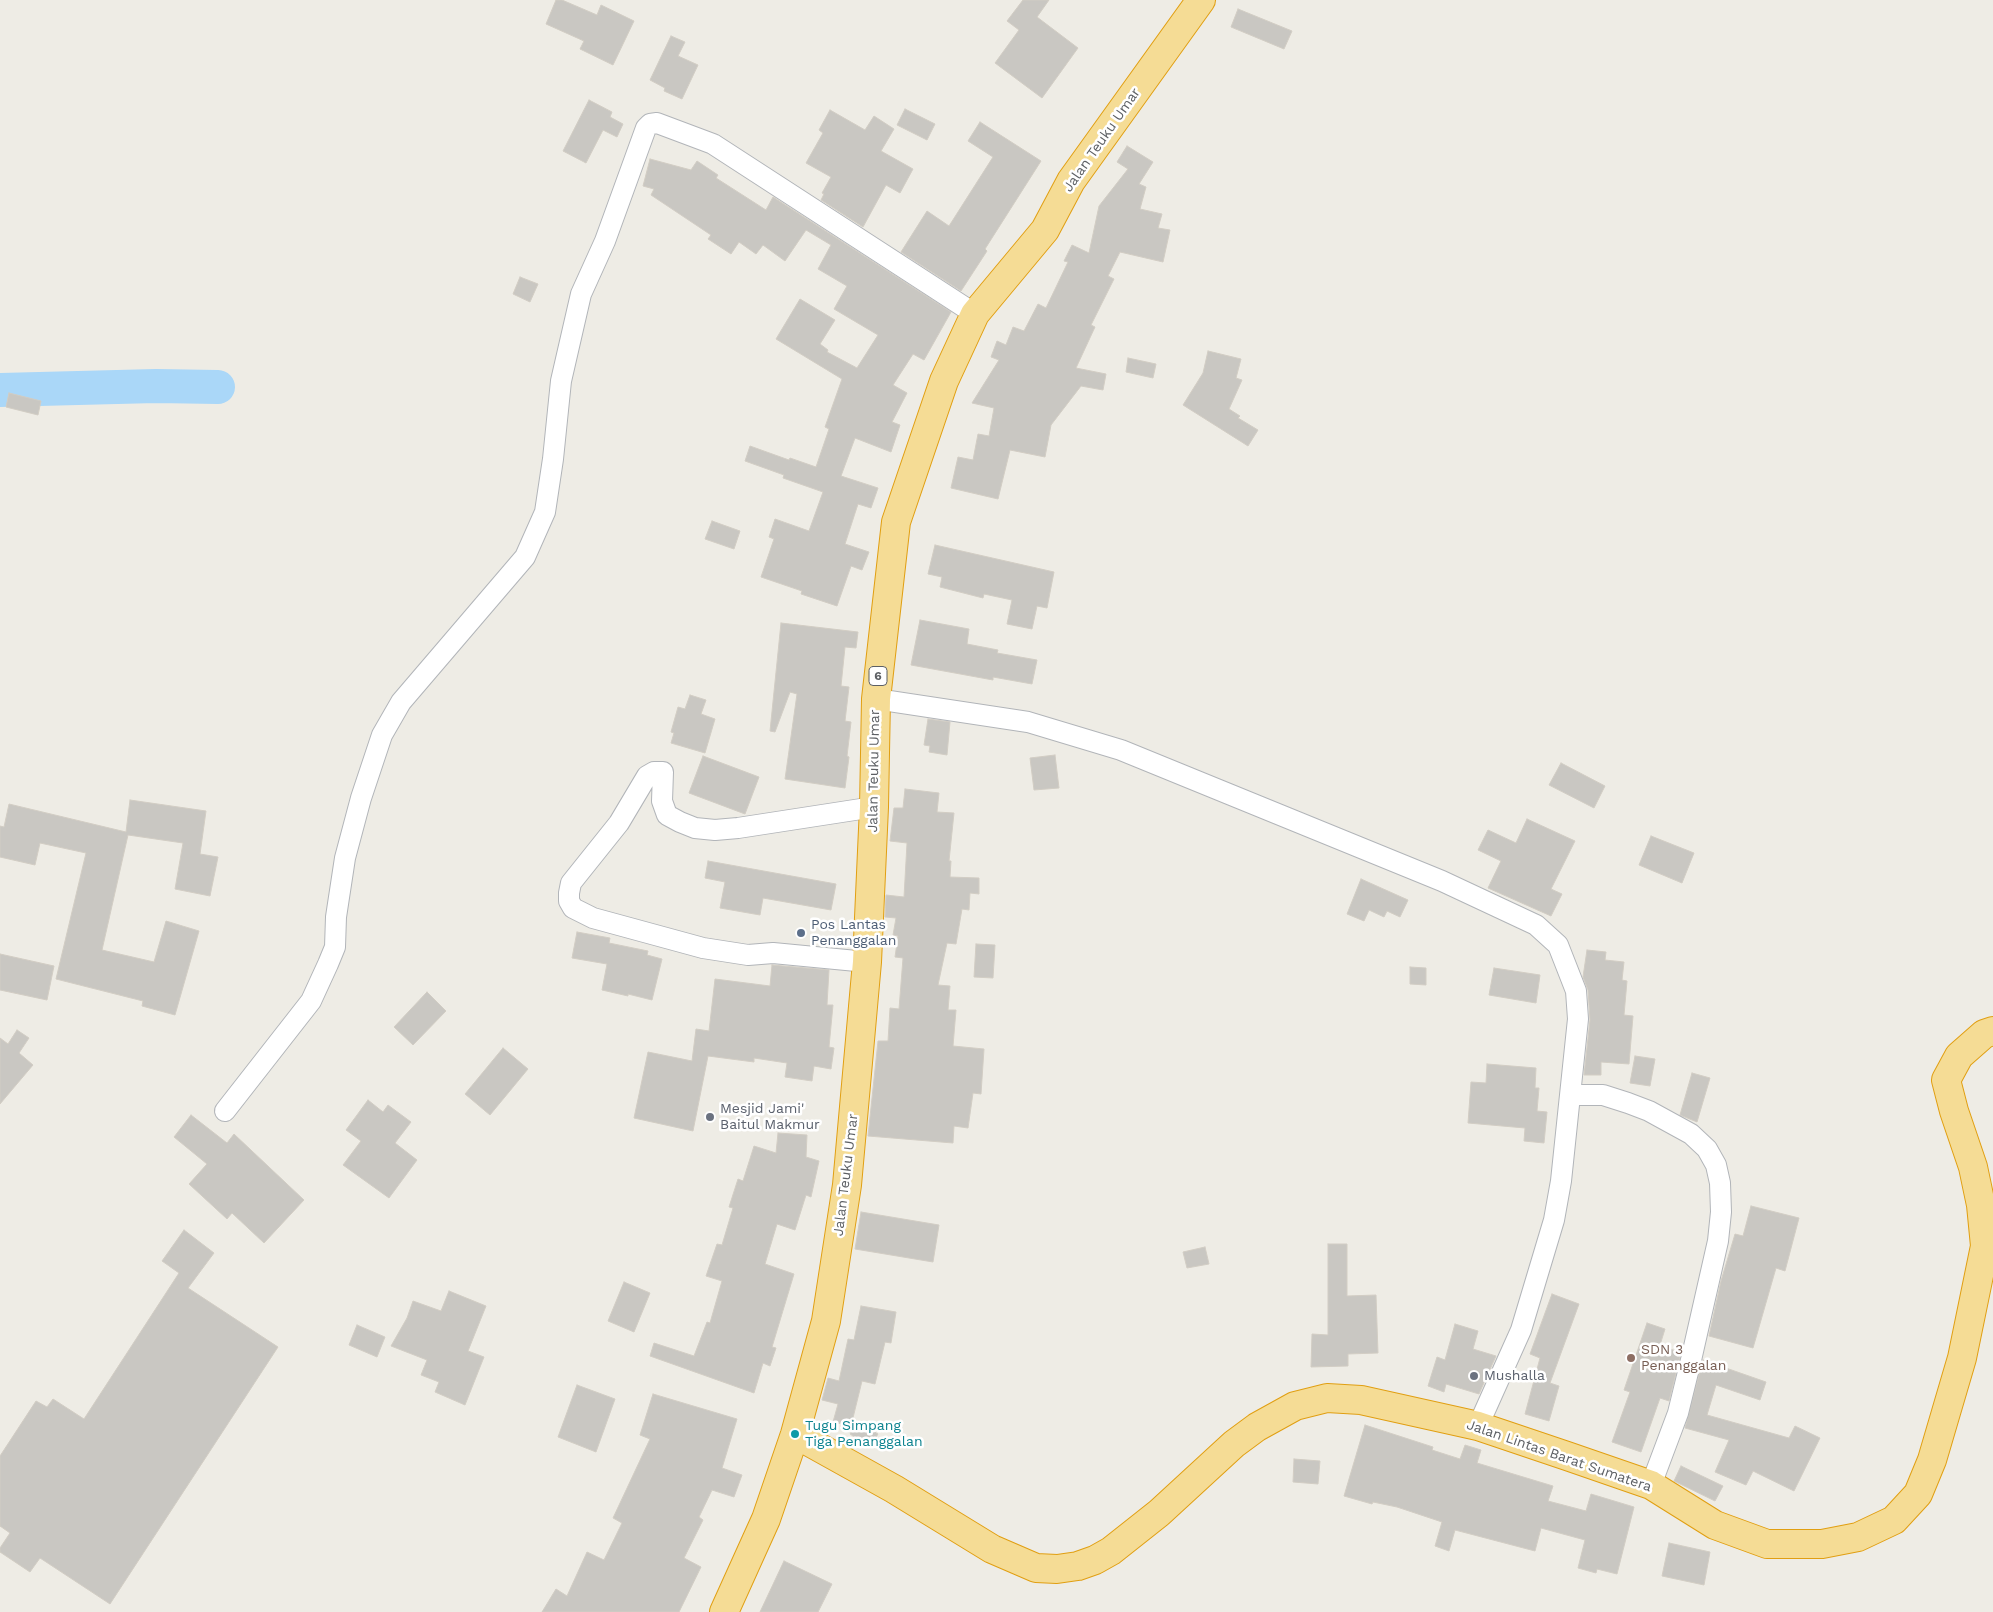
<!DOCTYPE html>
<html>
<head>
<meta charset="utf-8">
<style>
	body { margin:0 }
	canvas { display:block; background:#eeece5 }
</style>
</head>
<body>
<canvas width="1993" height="1612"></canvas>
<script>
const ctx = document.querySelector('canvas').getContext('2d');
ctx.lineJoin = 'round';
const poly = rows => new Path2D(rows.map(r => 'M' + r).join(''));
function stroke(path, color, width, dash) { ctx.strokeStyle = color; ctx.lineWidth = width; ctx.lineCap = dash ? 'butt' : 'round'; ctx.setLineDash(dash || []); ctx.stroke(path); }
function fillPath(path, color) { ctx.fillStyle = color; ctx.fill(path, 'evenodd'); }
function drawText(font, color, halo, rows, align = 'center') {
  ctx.font = font + ' "Work Sans",sans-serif'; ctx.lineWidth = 5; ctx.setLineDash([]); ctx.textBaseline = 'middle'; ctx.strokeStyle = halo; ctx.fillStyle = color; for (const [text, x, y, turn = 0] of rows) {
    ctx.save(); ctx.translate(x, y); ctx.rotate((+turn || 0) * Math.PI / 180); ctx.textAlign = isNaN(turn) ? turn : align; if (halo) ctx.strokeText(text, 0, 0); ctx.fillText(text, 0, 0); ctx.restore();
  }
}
stroke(poly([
	[0,390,156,386,218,387]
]), '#aad7f8', 34);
const building = poly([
	[556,0,562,0,597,15,601,5,634,21,613,65,580,49,584,41,546,24,556,0],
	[1023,0,1049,0,1037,17,1078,48,1042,98,995,63,1019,30,1007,21,1023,0],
	[1238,9,1292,31,1284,49,1231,27,1238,9],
	[671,36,685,42,678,56,698,65,682,99,664,91,665,88,650,80,671,36],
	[589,100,612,112,610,117,623,124,617,137,603,130,586,163,563,151,589,100],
	[905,109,935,124,927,140,897,125,905,109],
	[830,110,865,130,874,116,894,129,881,151,913,169,900,193,886,185,863,227,821,200,824,194,822,193,831,177,806,163,823,133,819,130,830,110],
	[980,122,1041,161,985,249,987,251,961,291,901,252,927,211,949,226,993,157,968,141,980,122],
	[1127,146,1153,162,1139,184,1146,187,1140,209,1162,214,1158,228,1170,230,1163,262,1120,252,1108,276,1114,279,1091,325,1095,327,1076,368,1106,374,1103,390,1081,386,1051,425,1045,457,1010,450,998,499,951,488,958,457,973,460,978,434,989,436,994,408,972,403,999,360,991,357,997,341,1006,345,1013,327,1024,331,1038,304,1046,308,1068,262,1064,261,1072,245,1089,253,1099,206,1128,169,1117,162,1127,146],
	[650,159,691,170,697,161,718,175,716,178,766,210,773,197,951,312,924,360,913,354,893,385,907,393,892,422,900,425,891,452,855,438,841,476,878,488,871,508,858,504,845,544,869,552,862,570,851,566,837,606,801,594,802,591,761,577,774,539,769,537,775,519,809,531,823,492,783,478,784,475,745,461,750,446,789,460,790,458,816,467,829,429,825,427,842,379,776,339,800,299,835,320,820,344,828,350,827,352,857,368,878,335,834,309,847,286,818,269,831,245,806,230,785,261,763,245,756,254,739,242,731,254,708,239,711,235,651,195,654,189,643,186,650,159],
	[520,277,538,284,530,302,513,294,520,277],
	[1208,351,1241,359,1236,378,1242,380,1229,409,1240,416,1238,418,1258,430,1248,446,1183,405,1203,373,1208,351],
	[1128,358,1156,364,1153,378,1126,372,1128,358],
	[9,393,41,401,38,415,6,407,9,393],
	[712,521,740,531,734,549,705,539,712,521],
	[935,545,1054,572,1047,608,1037,606,1032,629,1007,624,1012,600,984,594,983,598,940,587,942,577,928,574,935,545],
	[920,620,969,629,967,644,998,650,997,653,1037,660,1032,684,993,677,993,680,911,665,920,620],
	[781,623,858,632,856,648,845,647,841,686,849,687,845,721,851,722,847,756,849,757,845,788,785,779,797,694,790,692,775,732,770,731,781,623],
	[690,695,706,700,701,714,715,719,705,753,671,743,674,733,671,732,678,707,685,709,690,695],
	[928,719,950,722,947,755,929,752,930,746,924,745,928,719],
	[1055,755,1059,788,1034,790,1030,758,1055,755],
	[703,756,759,777,745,814,689,793,703,756],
	[1561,763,1605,786,1594,808,1549,785,1561,763],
	[905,789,939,793,937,812,954,813,949,861,951,861,950,877,979,878,979,894,970,893,969,910,962,909,956,944,947,943,938,985,950,986,948,1010,956,1010,953,1046,984,1049,981,1094,973,1093,968,1128,954,1126,953,1143,868,1136,878,1041,888,1041,890,1008,899,1009,903,958,895,957,898,936,893,935,896,918,885,917,886,895,904,897,907,843,890,841,894,808,903,808,905,789],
	[130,800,206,811,200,854,218,857,210,896,175,889,183,843,128,835,102,950,154,962,166,921,199,931,175,1015,142,1006,143,1001,56,979,86,853,40,843,35,865,0,857,0,826,4,827,9,804,126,832,130,800],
	[1527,819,1575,841,1551,889,1562,894,1551,916,1488,888,1501,861,1478,850,1488,830,1516,843,1527,819],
	[1651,836,1694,853,1682,883,1639,865,1651,836],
	[708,861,836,884,831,910,763,898,760,915,720,908,725,882,705,878,708,861],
	[1361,879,1408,900,1400,917,1387,911,1384,917,1369,910,1364,921,1347,914,1361,879],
	[577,932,610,938,609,943,648,951,647,955,662,959,652,1000,628,994,628,996,602,990,607,964,572,958,577,932],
	[976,944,995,945,993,978,974,977,976,944],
	[1587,950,1606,952,1605,960,1624,962,1622,980,1627,981,1624,1015,1633,1016,1629,1064,1601,1062,1601,1075,1584,1075,1590,1020,1588,990,1583,977,1587,950],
	[0,954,54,966,47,1000,0,990,0,954],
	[772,965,829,970,827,1005,833,1005,829,1047,834,1048,831,1069,814,1066,812,1081,785,1077,787,1063,754,1058,754,1062,708,1056,693,1131,634,1118,648,1052,692,1061,696,1029,709,1031,715,979,770,986,772,965],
	[1410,967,1426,968,1426,985,1410,984,1410,967],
	[1494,968,1540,975,1536,1003,1489,995,1494,968],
	[427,992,446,1011,413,1045,394,1027,427,992],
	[17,1030,29,1038,19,1053,33,1065,0,1104,0,1038,8,1044,17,1030],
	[503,1048,528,1069,490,1115,465,1094,503,1048],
	[1635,1056,1655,1059,1650,1086,1630,1083,1635,1056],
	[1487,1064,1536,1068,1535,1088,1539,1088,1537,1111,1547,1112,1544,1143,1524,1141,1525,1128,1468,1123,1471,1082,1486,1083,1487,1064],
	[1692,1073,1710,1078,1697,1122,1680,1115,1692,1073],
	[368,1100,383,1112,388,1105,411,1122,395,1143,417,1160,389,1198,343,1165,361,1141,346,1130,368,1100],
	[191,1115,227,1143,234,1134,304,1200,264,1243,232,1213,227,1219,189,1184,207,1164,174,1137,191,1115],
	[778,1133,807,1135,806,1157,819,1161,811,1197,806,1195,795,1230,777,1224,765,1264,794,1274,772,1347,776,1348,770,1366,763,1363,754,1393,650,1356,654,1343,694,1356,707,1322,710,1323,722,1281,706,1276,717,1244,722,1245,733,1208,729,1207,738,1179,743,1181,754,1146,776,1153,778,1133],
	[1751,1206,1799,1218,1785,1271,1776,1268,1753,1348,1709,1336,1721,1281,1735,1234,1743,1236,1751,1206],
	[861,1212,939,1225,933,1262,855,1249,861,1212],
	[184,1230,214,1253,188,1288,278,1347,110,1604,40,1558,30,1572,0,1552,0,1548,10,1533,0,1526,0,1456,36,1401,47,1407,53,1399,84,1419,179,1273,162,1261,184,1230],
	[1328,1244,1347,1244,1347,1296,1376,1295,1378,1353,1348,1354,1348,1366,1311,1367,1312,1334,1328,1335,1328,1244],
	[1205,1247,1209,1264,1187,1268,1183,1252,1205,1247],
	[624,1282,650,1293,634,1332,608,1321,624,1282],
	[449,1291,486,1306,468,1351,484,1357,465,1405,435,1392,439,1382,421,1375,427,1360,391,1346,407,1318,413,1301,441,1311,449,1291],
	[1552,1294,1579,1304,1550,1383,1559,1386,1549,1421,1525,1414,1540,1358,1530,1354,1552,1294],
	[861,1306,896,1312,891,1343,885,1342,875,1384,862,1381,851,1426,833,1422,838,1404,822,1400,828,1378,839,1381,848,1339,854,1340,861,1306],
	[1647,1323,1665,1329,1660,1345,1681,1353,1669,1401,1660,1398,1641,1452,1612,1442,1630,1392,1624,1390,1647,1323],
	[1455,1324,1478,1331,1473,1349,1496,1356,1479,1394,1446,1384,1444,1392,1428,1386,1437,1357,1445,1360,1455,1324],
	[357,1325,385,1337,377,1357,349,1345,357,1325],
	[1703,1360,1766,1382,1760,1400,1716,1385,1707,1415,1789,1438,1795,1426,1820,1438,1794,1491,1753,1471,1746,1485,1715,1472,1729,1440,1685,1428,1703,1360],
	[577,1385,615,1399,596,1452,558,1437,577,1385],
	[653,1394,737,1419,722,1468,742,1475,734,1497,712,1490,699,1517,703,1520,684,1558,701,1567,679,1612,542,1612,556,1589,567,1596,587,1552,604,1560,622,1523,613,1518,650,1439,640,1435,653,1394],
	[858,1422,878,1434,870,1447,850,1434,858,1422],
	[1365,1425,1433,1447,1432,1450,1460,1459,1465,1445,1481,1450,1477,1463,1553,1486,1548,1501,1586,1511,1591,1494,1634,1507,1617,1574,1597,1569,1596,1573,1578,1568,1585,1540,1541,1528,1535,1551,1455,1530,1449,1551,1435,1546,1442,1522,1397,1507,1373,1502,1372,1504,1344,1496,1365,1425],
	[1294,1459,1320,1461,1318,1484,1293,1482,1294,1459],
	[1681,1466,1723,1486,1715,1501,1674,1481,1681,1466],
	[1669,1543,1710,1552,1704,1585,1662,1576,1669,1543],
	[784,1561,832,1584,818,1612,760,1612,784,1561]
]);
fillPath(building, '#c9c7c2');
stroke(building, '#d2cdc4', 1);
const street = poly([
	[876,699,1028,722,1121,750,1442,881,1536,925,1558,945,1576,991,1578,1019,1561,1181,1554,1220,1521,1330,1478,1426],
	[867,962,773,953,748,955,703,948,593,918,573,908,569,901,569,893,571,883,619,823,647,776,654,772,663,772,662,801,667,815,680,822,695,828,715,830,738,828,874,807],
	[1571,1095,1603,1095,1628,1103,1649,1111,1691,1134,1707,1149,1716,1165,1720,1183,1721,1212,1718,1241,1691,1360,1678,1413,1651,1485],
	[225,1111,311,1001,328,964,335,947,336,917,345,858,361,798,382,735,401,702,525,557,545,512,553,459,561,381,581,294,605,241,646,128,650,124,657,123,713,144,975,314]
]);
const highway = poly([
	[795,1434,894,1489,992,1549,1036,1568,1057,1569,1078,1566,1095,1560,1111,1551,1159,1513,1234,1444,1257,1427,1295,1406,1327,1398,1361,1400,1478,1426,1567,1456,1651,1485,1715,1525,1767,1544,1822,1544,1858,1537,1894,1520,1918,1494,1932,1460,1962,1358,1985,1246,1981,1205,1973,1167,1954,1111,1946,1080,1959,1056,1984,1034,1993,1031],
	[724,1612,766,1519,795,1434,826,1321,847,1185,867,962,874,807,876,699,896,522,944,381,975,314,1045,230,1071,181,1201,0]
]);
stroke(street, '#b2b5b9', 22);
stroke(highway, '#e19f12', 30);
stroke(street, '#fff', 20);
stroke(highway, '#f5dc95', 28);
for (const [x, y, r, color] of [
	[801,933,5,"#5c6f8a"],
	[710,1117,5,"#6b7280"],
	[1631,1358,5,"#8d6e63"],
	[1474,1376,5,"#6b7280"],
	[795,1434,5,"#0f9aa8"]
]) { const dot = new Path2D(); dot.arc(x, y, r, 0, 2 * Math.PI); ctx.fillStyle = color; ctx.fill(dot); stroke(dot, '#fff', 2); }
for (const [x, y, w] of [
	[878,676,18]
]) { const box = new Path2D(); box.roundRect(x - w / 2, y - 9.5, w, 19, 4); ctx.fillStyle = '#fff'; ctx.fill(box); stroke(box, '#5d6064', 1); }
drawText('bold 12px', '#5d6064', null, [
	["6",878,676]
]);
drawText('14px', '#5d6064', '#fff', [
	["Jalan Teuku Umar",1102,140,-55],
	["Jalan Teuku Umar",874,771,-89],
	["Jalan Teuku Umar",846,1175,-83],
	["Jalan Lintas Barat Sumatera",1559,1456,19]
]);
drawText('14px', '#4e5e75', '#fff', [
	["Pos Lantas",811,925],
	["Penanggalan",811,941]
], 'left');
drawText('14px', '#5b616d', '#fff', [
	["Mesjid Jami'",720,1109],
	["Baitul Makmur",720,1125],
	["Mushalla",1484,1376]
], 'left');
drawText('14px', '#785e54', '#fff', [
	["SDN 3",1641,1350],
	["Penanggalan",1641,1366]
], 'left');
drawText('14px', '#0d838f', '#fff', [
	["Tugu Simpang",805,1426],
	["Tiga Penanggalan",805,1442]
], 'left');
</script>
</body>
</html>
